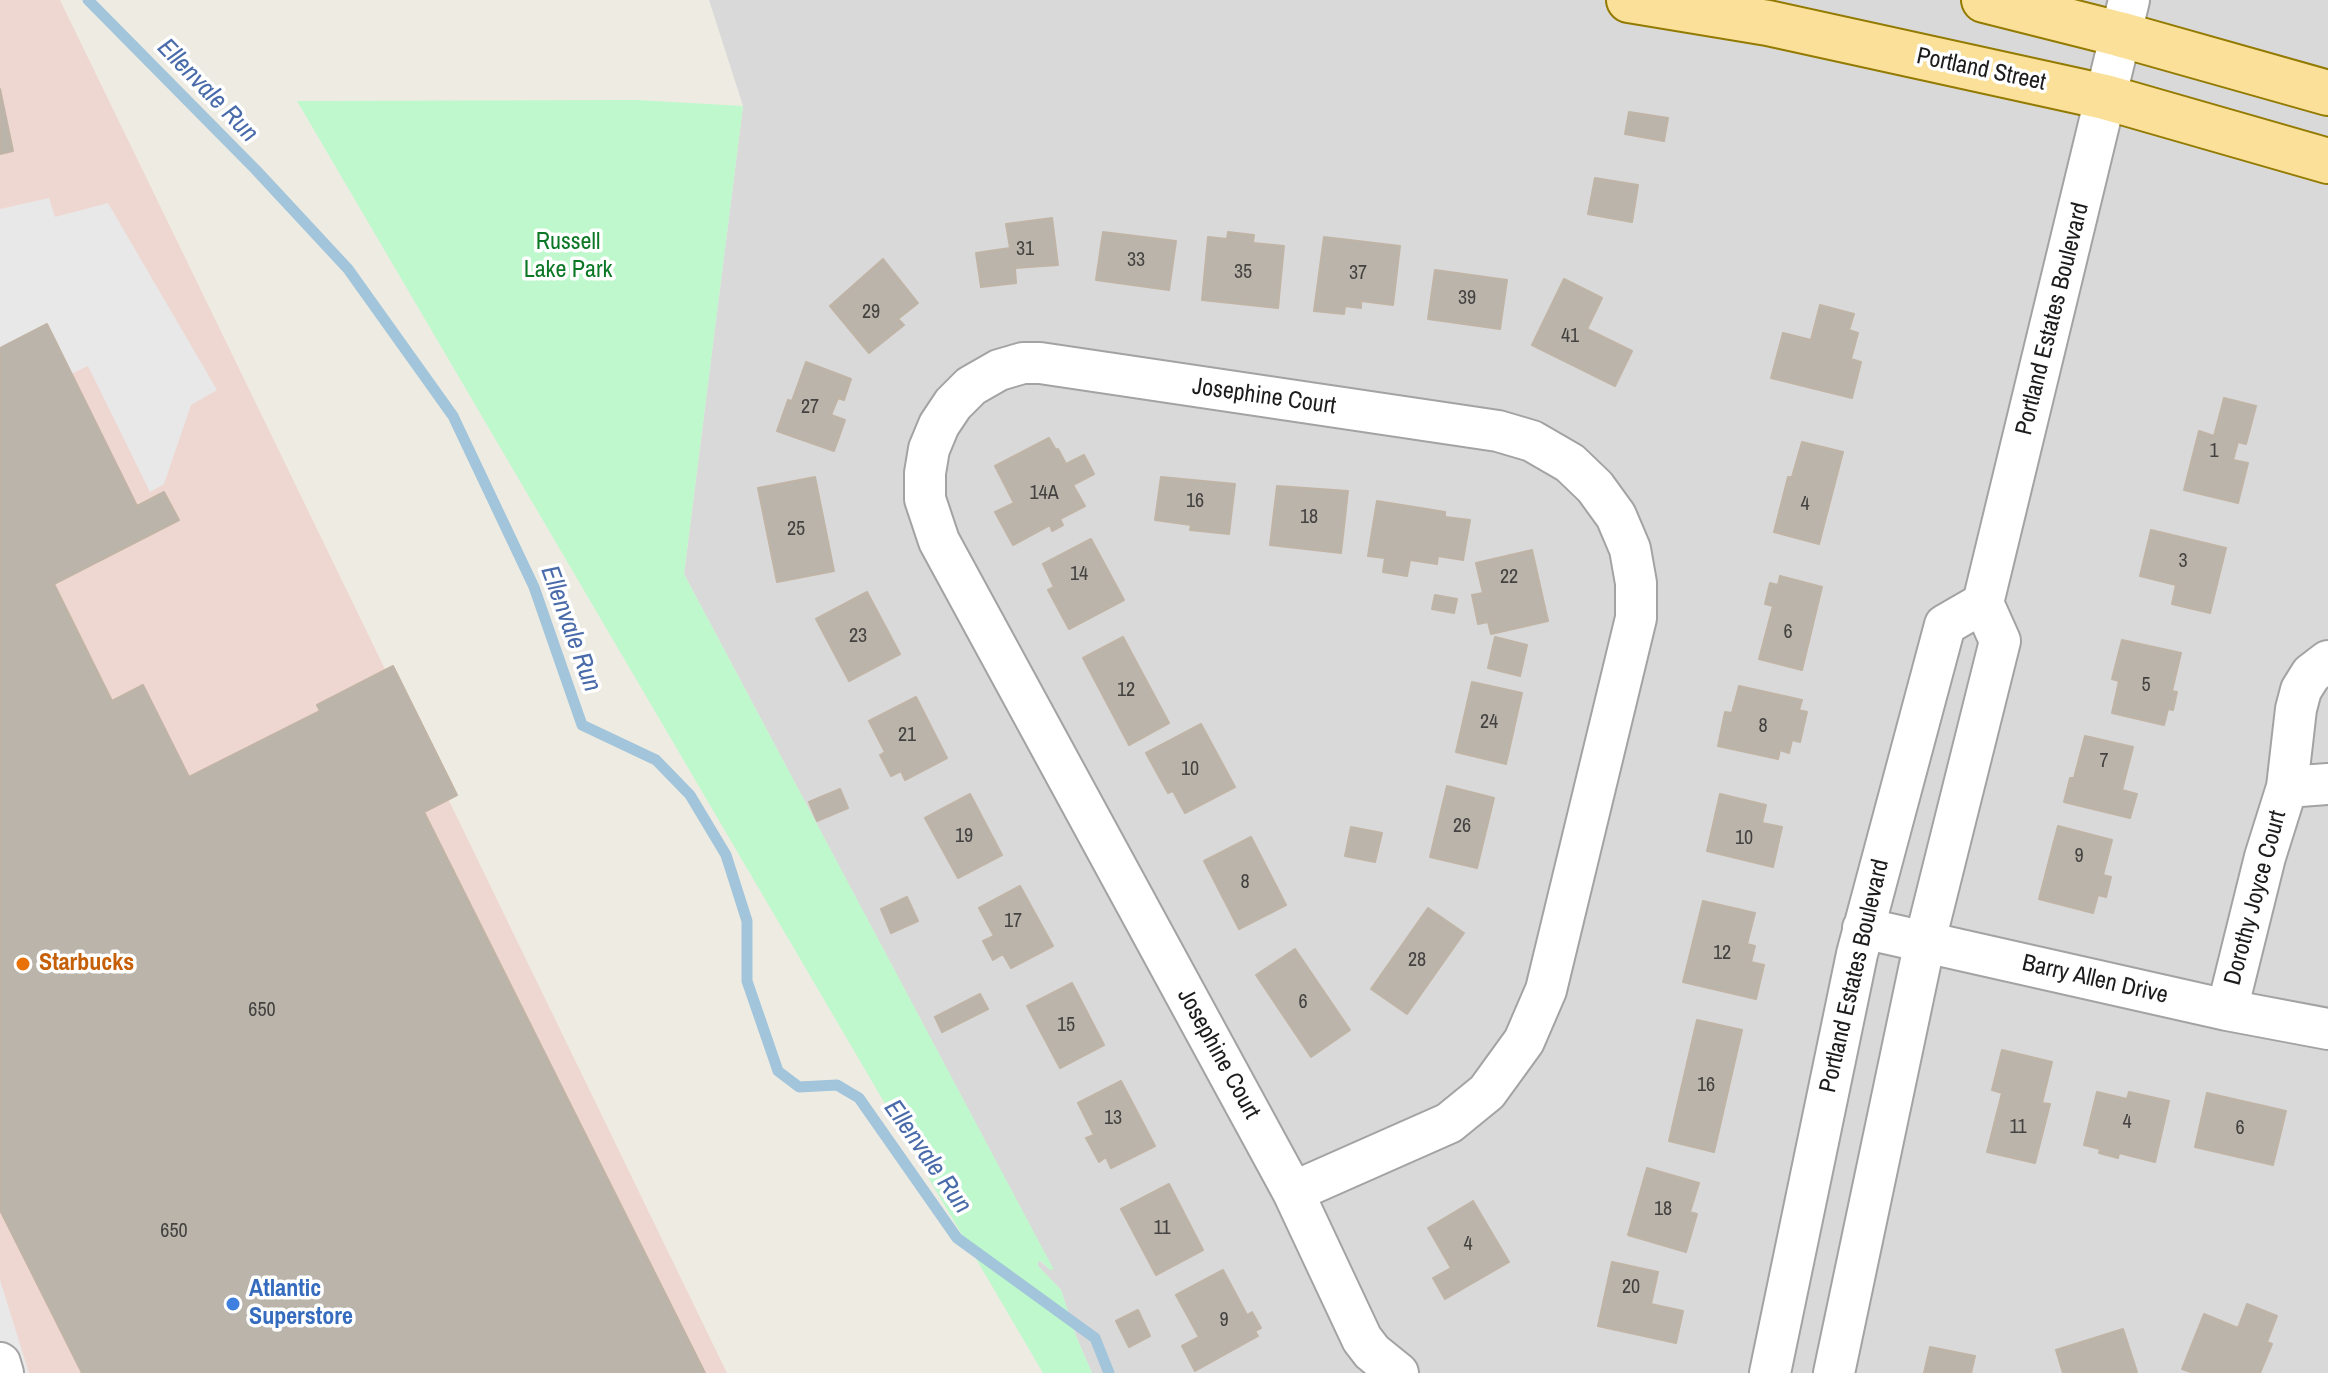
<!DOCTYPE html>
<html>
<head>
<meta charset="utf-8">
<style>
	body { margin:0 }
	canvas { display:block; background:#eeece2 }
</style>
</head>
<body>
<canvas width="2328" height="1373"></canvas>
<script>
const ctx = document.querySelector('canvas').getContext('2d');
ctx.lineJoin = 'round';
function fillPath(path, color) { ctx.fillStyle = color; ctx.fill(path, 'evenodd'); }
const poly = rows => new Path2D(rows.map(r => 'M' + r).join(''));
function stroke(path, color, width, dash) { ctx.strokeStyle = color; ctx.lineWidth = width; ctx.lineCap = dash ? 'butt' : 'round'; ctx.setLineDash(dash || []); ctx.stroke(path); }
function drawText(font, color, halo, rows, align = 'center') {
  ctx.font = font + ' "Archivo Narrow",sans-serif'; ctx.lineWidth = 7; ctx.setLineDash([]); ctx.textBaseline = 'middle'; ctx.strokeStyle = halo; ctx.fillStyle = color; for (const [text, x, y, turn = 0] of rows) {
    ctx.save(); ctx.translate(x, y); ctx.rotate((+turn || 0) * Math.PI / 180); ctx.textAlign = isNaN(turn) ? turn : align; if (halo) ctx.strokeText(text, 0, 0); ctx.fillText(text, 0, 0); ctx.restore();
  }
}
fillPath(poly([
	[709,0,2328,0,2328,1373,1092,1373,1076,1336,1061,1290,1038,1266,1037,1262,1040,1261,1049,1269,1053,1269,684,574,743,106]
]), '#dad9d9');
fillPath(poly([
	[0,0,60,0,727,1373,0,1373]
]), '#efd7d1');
fillPath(poly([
	[637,100,743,106,684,574,1054,1270,1049,1269,1041,1261,1038,1262,1038,1266,1061,1290,1076,1336,1092,1373,1043,1373,297,101]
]), '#bef8cc');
fillPath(poly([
	[49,198,55,217,108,203,217,390,191,405,164,484,150,492,88,366,62,378,0,356,0,209],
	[0,1280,29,1373,0,1373]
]), '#e8e8e8');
stroke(poly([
	[88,0,256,170,348,269,453,416,534,587,582,725,656,760,690,795,726,855,747,921,747,981,778,1071,799,1087,837,1085,859,1098,957,1238,1095,1338,1109,1373]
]), '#a2c5db', 11);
const building = poly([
	[0,89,13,151,0,154,0,89],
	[1629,112,1668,118,1664,141,1625,134,1629,112],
	[1595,178,1638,185,1632,222,1588,214,1595,178],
	[1052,218,1058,265,1015,268,1016,283,981,287,976,253,1010,248,1006,224,1052,218],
	[1103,232,1176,241,1169,290,1096,280,1103,232],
	[1228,232,1254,235,1253,243,1284,246,1278,308,1202,300,1208,237,1227,239,1228,232],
	[1324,237,1400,246,1393,305,1361,301,1361,308,1345,306,1344,314,1314,311,1324,237],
	[883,259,918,303,898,319,904,325,869,353,830,306,883,259],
	[1435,270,1507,280,1500,329,1428,319,1435,270],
	[1564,279,1602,298,1587,329,1632,351,1615,386,1532,345,1564,279],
	[1820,305,1854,314,1849,330,1858,333,1851,359,1861,362,1852,398,1771,378,1783,333,1811,340,1820,305],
	[47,324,137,506,164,492,179,520,54,584,112,701,143,685,189,777,320,711,317,705,393,666,457,795,424,812,705,1373,82,1373,0,1210,0,348,47,324],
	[806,362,851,379,844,400,838,398,831,415,845,420,834,451,777,431,788,400,792,401,806,362],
	[2224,398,2256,406,2246,444,2238,442,2233,460,2248,463,2238,503,2184,490,2199,431,2214,436,2224,398],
	[1049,438,1056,450,1058,449,1065,462,1064,465,1084,455,1094,474,1073,485,1085,506,1060,519,1063,525,1052,531,1050,525,1013,545,995,512,1014,503,995,466,1049,438],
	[1802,442,1843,452,1819,544,1774,532,1788,477,1792,477,1802,442],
	[815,477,834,571,777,582,758,488,815,477],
	[1161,477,1235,484,1229,534,1190,530,1191,525,1155,520,1161,477],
	[1277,486,1348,491,1341,553,1270,545,1277,486],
	[1377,501,1445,512,1445,517,1470,520,1463,560,1438,556,1437,564,1410,560,1407,576,1383,572,1385,558,1368,556,1377,501],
	[2151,530,2226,548,2210,613,2172,604,2176,585,2140,576,2151,530],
	[1091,539,1124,600,1069,629,1048,590,1054,587,1043,564,1091,539],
	[1532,550,1548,621,1491,634,1488,622,1478,624,1472,595,1483,593,1476,563,1532,550],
	[1780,576,1822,587,1802,670,1759,659,1773,606,1765,604,1770,583,1778,585,1780,576],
	[867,592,900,654,849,681,816,619,867,592],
	[1435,595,1457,599,1454,613,1432,609,1435,595],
	[1123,637,1169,723,1129,745,1083,658,1123,637],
	[1495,637,1527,645,1520,676,1488,668,1495,637],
	[2122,640,2181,653,2172,691,2177,692,2173,710,2168,709,2164,725,2112,713,2119,681,2112,679,2122,640],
	[1472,682,1522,693,1506,764,1456,752,1472,682],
	[1739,686,1802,700,1799,710,1807,712,1800,742,1792,740,1789,753,1780,750,1778,759,1718,746,1725,712,1732,713,1739,686],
	[916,697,947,758,905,780,901,771,891,776,880,755,885,752,869,721,916,697],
	[1201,724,1235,787,1185,813,1173,791,1168,793,1146,753,1201,724],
	[2085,736,2133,747,2122,790,2137,794,2130,818,2064,802,2070,778,2074,778,2085,736],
	[1447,786,1494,798,1477,868,1430,857,1447,786],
	[840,789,848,808,817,821,809,802,840,789],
	[970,794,1002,855,958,878,925,818,970,794],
	[1720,794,1766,805,1762,823,1782,827,1773,867,1707,851,1720,794],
	[2058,826,2112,840,2103,875,2111,877,2106,897,2098,895,2093,913,2039,899,2058,826],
	[1351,827,1382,833,1375,862,1345,856,1351,827],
	[1251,837,1286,905,1239,929,1204,861,1251,837],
	[1020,886,1053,946,1011,968,1003,954,993,960,983,941,994,936,979,908,1020,886],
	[907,897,918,921,891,933,881,909,907,897],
	[1703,901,1755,913,1747,944,1755,946,1751,962,1764,965,1756,999,1683,982,1703,901],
	[1428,908,1464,933,1407,1014,1371,989,1428,908],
	[1295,949,1350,1030,1311,1057,1256,975,1295,949],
	[1072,983,1104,1045,1060,1068,1027,1006,1072,983],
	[980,994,988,1009,942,1032,935,1017,980,994],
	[1697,1020,1742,1030,1714,1152,1669,1141,1697,1020],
	[2002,1050,2052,1062,2042,1103,2050,1104,2035,1163,1987,1152,2002,1093,1992,1090,2002,1050],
	[1121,1081,1155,1146,1111,1168,1106,1157,1099,1162,1086,1138,1094,1135,1078,1103,1121,1081],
	[2097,1092,2127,1099,2129,1092,2169,1101,2155,1162,2119,1153,2118,1158,2099,1153,2100,1149,2084,1145,2097,1092],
	[2207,1093,2286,1111,2273,1165,2195,1147,2207,1093],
	[1647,1168,1699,1183,1690,1212,1697,1214,1686,1252,1628,1235,1647,1168],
	[1169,1184,1203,1250,1156,1275,1121,1209,1169,1184],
	[1473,1201,1509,1262,1445,1299,1433,1278,1451,1268,1428,1228,1473,1201],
	[1612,1262,1658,1272,1651,1304,1683,1311,1676,1343,1598,1326,1612,1262],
	[1223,1270,1247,1315,1252,1312,1261,1328,1255,1331,1258,1336,1195,1371,1182,1346,1199,1337,1176,1295,1223,1270],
	[2247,1304,2277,1316,2267,1342,2272,1344,2260,1373,2193,1373,2182,1369,2204,1314,2238,1328,2247,1304],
	[1138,1310,1150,1336,1129,1347,1116,1321,1138,1310],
	[2123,1329,2137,1372,2063,1373,2056,1350,2123,1329],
	[1930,1347,1975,1356,1971,1373,1924,1373,1930,1347]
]);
fillPath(building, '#bab4ab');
stroke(building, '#bfb4a5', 2);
const minor = poly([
	[2328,661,2311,674,2301,690,2296,709,2287,787,2328,784],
	[1863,928,2227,1010,2328,1029],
	[2227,1010,2265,857,2287,787],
	[1293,1192,1449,1123,1487,1092,1524,1041,1546,990,1636,618,1636,583,1630,549,1616,516,1595,487,1570,463,1532,441,1498,431,1040,363,1023,363,999,370,971,386,953,404,939,425,929,449,925,473,925,499,939,541,1293,1192,1362,1339,1372,1352,1398,1373],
	[0,1363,3,1373],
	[1770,1373,1857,954,1945,625,1983,603],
	[1834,1373,1925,941,2000,641,1983,603,2129,0]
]);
const major = poly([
	[1629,0,1768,23,2105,97,2328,161],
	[1984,0,2119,34,2328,93]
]);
stroke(minor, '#a3a3a3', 44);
stroke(major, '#937a01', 48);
stroke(minor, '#fff', 40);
stroke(major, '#fbe09a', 44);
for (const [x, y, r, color] of [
	[23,964,8,"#e8710a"],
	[233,1304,8,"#3f7fe0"]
]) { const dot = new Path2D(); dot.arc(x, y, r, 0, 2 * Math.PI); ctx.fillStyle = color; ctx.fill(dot); stroke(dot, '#fff', 3); }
drawText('20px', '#444240', null, [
	["31",1025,250],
	["33",1136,261],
	["35",1243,273],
	["37",1358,274],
	["39",1467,299],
	["29",871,313],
	["41",1570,337],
	["27",810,408],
	["1",2214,452],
	["14A",1044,494],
	["16",1195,502],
	["4",1805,505],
	["18",1309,518],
	["25",796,530],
	["3",2183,562],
	["14",1079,575],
	["22",1509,578],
	["6",1788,633],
	["23",858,637],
	["5",2146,686],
	["12",1126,691],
	["24",1489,723],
	["8",1763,727],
	["21",907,736],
	["7",2104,762],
	["10",1190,770],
	["26",1462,827],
	["19",964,837],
	["10",1744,839],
	["9",2079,857],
	["8",1245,883],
	["17",1013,922],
	["12",1722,954],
	["28",1417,961],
	["6",1303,1003],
	["650",262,1011],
	["15",1066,1026],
	["16",1706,1086],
	["13",1113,1119],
	["4",2127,1123],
	["11",2018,1128],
	["6",2240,1129],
	["18",1663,1210],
	["11",1162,1229],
	["650",174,1232],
	["4",1468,1245],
	["20",1631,1288],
	["9",1224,1321]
]);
drawText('24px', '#1c1c1c', '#fff', [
	["Portland Street",1981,70,12],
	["Portland Estates Boulevard",2053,319,-76],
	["Josephine Court",1264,397,8],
	["Dorothy Joyce Court",2256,898,-75],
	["Portland Estates Boulevard",1855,976,-77],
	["Barry Allen Drive",2095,980,13],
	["Josephine Court",1218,1054,61]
]);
drawText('24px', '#0c7826', '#fff', [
	["Russell",568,243],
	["Lake Park",568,271]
]);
drawText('bold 24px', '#c56008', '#fff', [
	["Starbucks",39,964]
], 'left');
drawText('bold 24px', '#366cbe', '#fff', [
	["Atlantic",249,1290],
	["Superstore",249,1318]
], 'left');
drawText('italic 26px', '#4a6baa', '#fff', [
	["Ellenvale Run",207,91,46],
	["Ellenvale Run",570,629,70],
	["Ellenvale Run",927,1157,55]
]);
</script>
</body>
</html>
